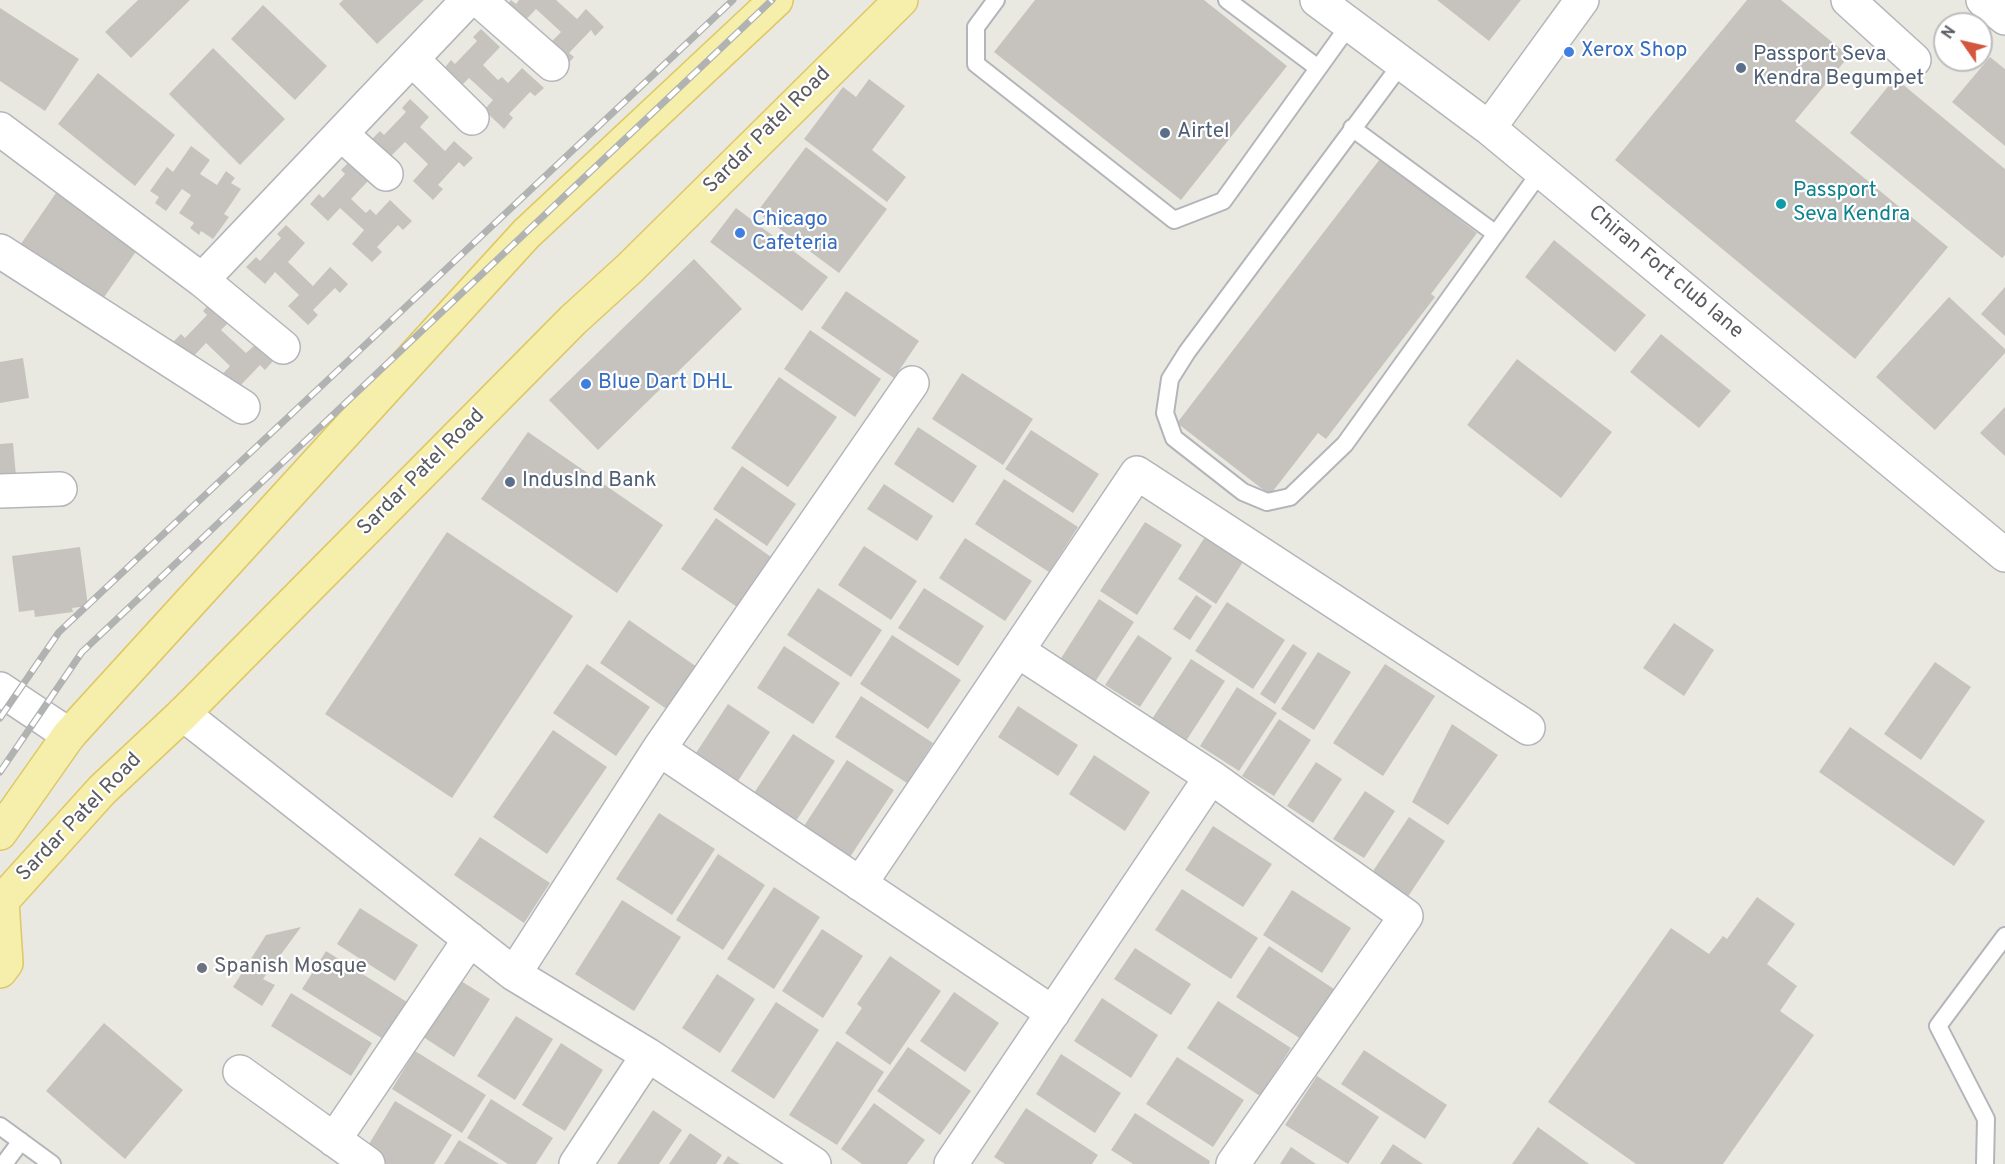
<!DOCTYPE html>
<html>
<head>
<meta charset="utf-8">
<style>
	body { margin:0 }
	#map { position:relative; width:2005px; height:1164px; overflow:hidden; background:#eae9e1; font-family:Overpass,sans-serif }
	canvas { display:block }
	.north { position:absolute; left:1933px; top:12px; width:60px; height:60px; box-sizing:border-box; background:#fff; border:2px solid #bdbdbf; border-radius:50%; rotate:304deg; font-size:16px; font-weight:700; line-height:24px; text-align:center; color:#595b60 }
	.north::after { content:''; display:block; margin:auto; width:21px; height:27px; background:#d3563d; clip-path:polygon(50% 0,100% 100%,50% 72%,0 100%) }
</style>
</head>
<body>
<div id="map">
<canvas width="2005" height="1164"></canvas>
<div class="north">N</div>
</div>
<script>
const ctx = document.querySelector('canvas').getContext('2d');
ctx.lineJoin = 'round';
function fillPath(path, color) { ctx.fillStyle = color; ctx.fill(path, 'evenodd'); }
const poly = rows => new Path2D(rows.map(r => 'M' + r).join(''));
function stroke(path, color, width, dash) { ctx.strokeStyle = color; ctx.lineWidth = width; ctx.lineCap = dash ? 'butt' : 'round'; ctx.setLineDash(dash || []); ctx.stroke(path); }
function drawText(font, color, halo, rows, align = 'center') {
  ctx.font = font + ' Overpass,sans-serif'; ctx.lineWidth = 4.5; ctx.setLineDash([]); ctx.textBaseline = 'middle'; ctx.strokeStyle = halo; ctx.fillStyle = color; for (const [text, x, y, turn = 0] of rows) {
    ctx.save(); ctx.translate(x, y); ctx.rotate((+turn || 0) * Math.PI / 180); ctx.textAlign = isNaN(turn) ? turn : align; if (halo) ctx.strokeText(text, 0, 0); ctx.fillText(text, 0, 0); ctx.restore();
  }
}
fillPath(poly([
	[138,0,190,0,131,58,105,32],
	[343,0,424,0,377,44,339,4],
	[511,0,516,4,519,0,556,0,577,19,586,9,604,27,595,36,591,30,569,53,574,57,564,68,544,49,561,32,536,9,520,26,502,10],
	[1035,0,1204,0,1287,66,1181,200,994,52],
	[1437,0,1521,0,1489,41],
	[1747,0,1781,0,1849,56,1795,121,1948,247,1855,359,1615,160],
	[263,5,327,66,295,100,231,39],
	[0,8,79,59,45,111,0,81],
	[481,29,500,47,483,65,498,80,502,77,508,83,522,68,544,88,535,96,530,92,509,114,513,118,504,129,484,110,493,100,469,78,459,88,442,71,451,60,455,64,477,41,473,37],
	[213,48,285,119,240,165,169,94],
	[1990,57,2005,69,2005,146,1952,102],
	[98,73,175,135,135,186,58,124],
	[1895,78,2005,169,2005,255,2002,258,1850,133],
	[869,79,905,106,872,150,906,177,887,202,804,139,843,87,856,97],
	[410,99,429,117,420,127,445,151,454,141,473,158,464,167,459,162,438,185,443,189,433,200,413,181,428,164,405,142,389,158,370,141,380,131,384,135,406,112,402,108],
	[191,146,210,160,200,174,217,185,226,171,235,178,231,183,241,189,224,214,229,217,213,239,201,231,199,235,190,228,194,223,179,213,191,195,182,189,166,211,155,203,159,197,150,191,167,167,173,172],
	[806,147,887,209,839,273,757,212],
	[1380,159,1477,233,1431,294,1435,297,1326,439,1318,433,1270,495,1177,423],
	[349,162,369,180,351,199,366,213,370,209,376,215,390,200,412,221,403,230,398,225,377,247,382,252,372,262,352,244,364,230,340,208,328,221,310,204,319,194,323,198,345,174,341,170],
	[56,193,137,250,86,323,5,267],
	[736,208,828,277,802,311,710,242],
	[286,225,305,243,288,262,313,286,330,267,348,284,340,293,335,288,313,310,318,315,308,325,288,306,299,295,275,272,265,284,246,267,256,257,260,261,281,238,277,234],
	[1554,240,1646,315,1615,352,1525,277],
	[694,259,742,309,598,450,549,400],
	[2005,287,2005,336,1981,314],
	[846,291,919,341,894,378,821,328],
	[1949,297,2005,349,2005,353,1935,430,1876,377],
	[211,302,231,320,221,330,246,353,256,344,273,361,265,370,260,365,239,387,213,384,230,366,206,343,189,361,171,344,181,334,185,338,207,315,203,311],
	[810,330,881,379,855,417,784,369],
	[1661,334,1731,391,1699,428,1630,372],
	[23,358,29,398,0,403,0,362],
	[1517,359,1612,432,1561,498,1467,425],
	[962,373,1033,419,1003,465,932,419],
	[779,377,837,417,788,487,731,448],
	[2005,407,2005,456,1980,433],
	[918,427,977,466,953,503,894,464],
	[1031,430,1099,474,1073,513,1005,469],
	[528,432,663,525,617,593,481,499],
	[13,443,16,476,0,477,0,444],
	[742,466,796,504,767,546,713,509],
	[1004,479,1078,527,1049,572,975,524],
	[884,484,933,516,917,541,867,509],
	[716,518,774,559,740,609,681,569],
	[1145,522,1182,545,1137,615,1100,591],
	[1212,526,1250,551,1216,604,1178,579],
	[447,532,573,616,452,798,325,714],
	[965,538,1032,581,1005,621,939,578],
	[864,546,917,581,891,620,838,585],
	[80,547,88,606,72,608,73,612,35,617,34,610,19,612,12,556],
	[818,588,882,630,851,677,787,635],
	[924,588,984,626,958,666,898,628],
	[1196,595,1212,606,1190,640,1173,629],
	[1099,599,1134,622,1091,688,1056,666],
	[1227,602,1285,640,1253,689,1195,651],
	[629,620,697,667,668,710,600,663],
	[1674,623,1714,650,1684,696,1643,668],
	[892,635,961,680,928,729,860,684],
	[1138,635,1172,658,1140,707,1105,685],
	[1293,644,1307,653,1275,704,1260,694],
	[784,646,840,683,813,724,757,688],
	[1318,652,1351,672,1314,730,1281,709],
	[1191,659,1225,681,1186,741,1152,719],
	[1935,662,1971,687,1921,760,1884,734],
	[587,664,650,707,616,756,553,713],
	[1385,664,1435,696,1383,776,1333,743],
	[1237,687,1277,713,1239,771,1200,746],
	[861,696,933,743,907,783,835,737],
	[728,704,770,732,738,781,696,753],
	[1018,706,1078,745,1058,776,998,737],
	[1279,719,1311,740,1274,796,1242,776],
	[1452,724,1498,755,1448,825,1412,802],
	[1850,727,1985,821,1954,866,1819,772],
	[553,730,607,767,547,854,493,817],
	[793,734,835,761,796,821,754,793],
	[1094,755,1150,792,1125,831,1069,794],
	[847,760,894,790,850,857,804,826],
	[1316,762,1342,779,1313,823,1287,806],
	[1365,791,1395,811,1364,858,1333,839],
	[659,813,715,849,672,915,616,879],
	[1409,817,1445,841,1407,898,1371,874],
	[1213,826,1272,864,1243,907,1185,870],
	[480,837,550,883,524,923,454,875],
	[718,854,765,885,723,950,676,920],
	[774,887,820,917,774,989,727,959],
	[1182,889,1258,938,1231,979,1155,930],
	[1292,890,1351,928,1322,973,1263,935],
	[1757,897,1795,924,1767,964,1797,986,1780,1011,1814,1035,1723,1164,1636,1164,1548,1102,1671,928,1709,954,1723,936,1727,939],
	[622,900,681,937,634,1011,575,974],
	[360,908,418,945,395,981,337,944],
	[301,927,263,979,275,985,262,1006,233,987,266,935],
	[822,929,863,956,823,1018,782,991],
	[1269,946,1337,991,1304,1041,1236,997],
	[1135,948,1191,984,1171,1015,1114,979],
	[326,951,407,1002,383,1039,302,989],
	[890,956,941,991,890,1065,845,1033,862,1008,857,1004],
	[717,974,755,999,720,1053,682,1028],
	[453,976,490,999,454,1057,417,1033],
	[954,992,999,1023,965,1072,920,1041],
	[291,993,372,1043,351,1076,271,1026],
	[1102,998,1158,1035,1131,1078,1074,1041],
	[1218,1001,1291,1048,1260,1096,1187,1048],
	[776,1002,819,1030,774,1099,731,1071],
	[516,1016,553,1039,515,1100,477,1076],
	[104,1023,183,1090,125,1159,46,1091],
	[837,1041,884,1072,837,1145,789,1115],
	[561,1043,603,1070,565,1131,522,1105],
	[908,1047,971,1091,940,1135,877,1091],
	[1364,1050,1447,1105,1425,1139,1341,1084],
	[415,1051,486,1095,462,1133,392,1089],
	[1061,1054,1121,1093,1095,1133,1036,1094],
	[1177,1057,1244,1100,1213,1147,1146,1104],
	[1317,1076,1379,1117,1348,1164,1285,1125],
	[491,1099,553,1138,536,1164,508,1164,467,1138],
	[395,1101,452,1135,434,1164,379,1164,363,1154],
	[874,1103,925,1140,907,1164,862,1164,841,1149],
	[1026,1108,1098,1155,1092,1164,1005,1164,994,1157],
	[653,1110,682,1130,659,1164,617,1164],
	[1135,1113,1210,1161,1209,1164,1133,1164,1111,1150],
	[1538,1127,1589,1164,1512,1164],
	[690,1133,722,1155,716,1164,669,1164],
	[459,1140,499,1164,444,1164],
	[1393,1144,1423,1164,1380,1164],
	[1291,1147,1316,1164,1280,1164],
	[728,1156,740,1164,723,1164]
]), '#c6c3be');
const service = poly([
	[996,0,976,27,976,64,1174,220,1223,201,1350,24],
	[1227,0,1318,68],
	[1402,63,1187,352,1170,379,1165,413,1174,438,1243,492,1267,502,1290,497,1345,444,1541,171],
	[1352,128,1496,234],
	[0,1126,52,1164],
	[4,1164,21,1141],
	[1985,1164,1986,1119,1938,1026,2005,936]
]);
const minor = poly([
	[479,0,552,64],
	[1317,0,1489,128,2005,555],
	[1848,0,1914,60],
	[1983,0,2005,18],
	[412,59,472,118],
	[1489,128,1582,0],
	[0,129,202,280,468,0],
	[341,134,386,174],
	[0,251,243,407],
	[202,280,283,347],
	[0,491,60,489],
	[1018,651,1211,777,1406,916,1233,1164],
	[0,689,69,735],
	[183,714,514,974,648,1055,814,1164],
	[659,749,1053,1013],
	[860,884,1137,473,1528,728],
	[514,974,659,749,912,383],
	[240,1072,368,1164],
	[334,1140,470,939],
	[576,1164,648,1055],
	[951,1164,1211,777]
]);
const primary = poly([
	[0,833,69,735,526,234,776,0],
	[0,971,6,963,2,901,102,790,183,714,573,320,630,268,901,0]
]);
stroke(service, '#b3b5ba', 20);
stroke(minor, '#b3b5ba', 36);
stroke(primary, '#dfc764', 36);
stroke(service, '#fff', 16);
stroke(minor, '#fff', 33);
stroke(primary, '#f5efab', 33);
const rail = poly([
	[0,718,59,632,733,0],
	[0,772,82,652,772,0]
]);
stroke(rail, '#b1b2b2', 7);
stroke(rail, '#fff', 4.5, [14]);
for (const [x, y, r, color] of [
	[1569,52,6,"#3f7fe0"],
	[1741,68,6,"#5c6f8a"],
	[1165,133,6,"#5c6f8a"],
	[1781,204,6,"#0f9aa8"],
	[740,233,6,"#3f7fe0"],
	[586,384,6,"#3f7fe0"],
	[510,482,6,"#5c6f8a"],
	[202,968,6,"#6b7280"]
]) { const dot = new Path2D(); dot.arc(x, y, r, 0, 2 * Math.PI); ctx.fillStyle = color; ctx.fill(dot); stroke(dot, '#fff', 2); }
drawText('21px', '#366cbe', '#fff', [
	["Xerox Shop",1581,52],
	["Chicago",752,221],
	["Cafeteria",752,245],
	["Blue Dart DHL",598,384]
], 'left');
drawText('21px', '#4e5e75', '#fff', [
	["Passport Seva",1753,56],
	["Kendra Begumpet",1753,80],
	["Airtel",1177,133],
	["IndusInd Bank",522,482]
], 'left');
drawText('21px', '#595b60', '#fff', [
	["Sardar Patel Road",768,131,-45],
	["Chiran Fort club lane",1665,273,40],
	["Sardar Patel Road",422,473,-45],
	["Sardar Patel Road",80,818,-46]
]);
drawText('21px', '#0d838f', '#fff', [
	["Passport",1793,192],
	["Seva Kendra",1793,216]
], 'left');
drawText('21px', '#5b616d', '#fff', [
	["Spanish Mosque",214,968]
], 'left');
</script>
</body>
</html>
